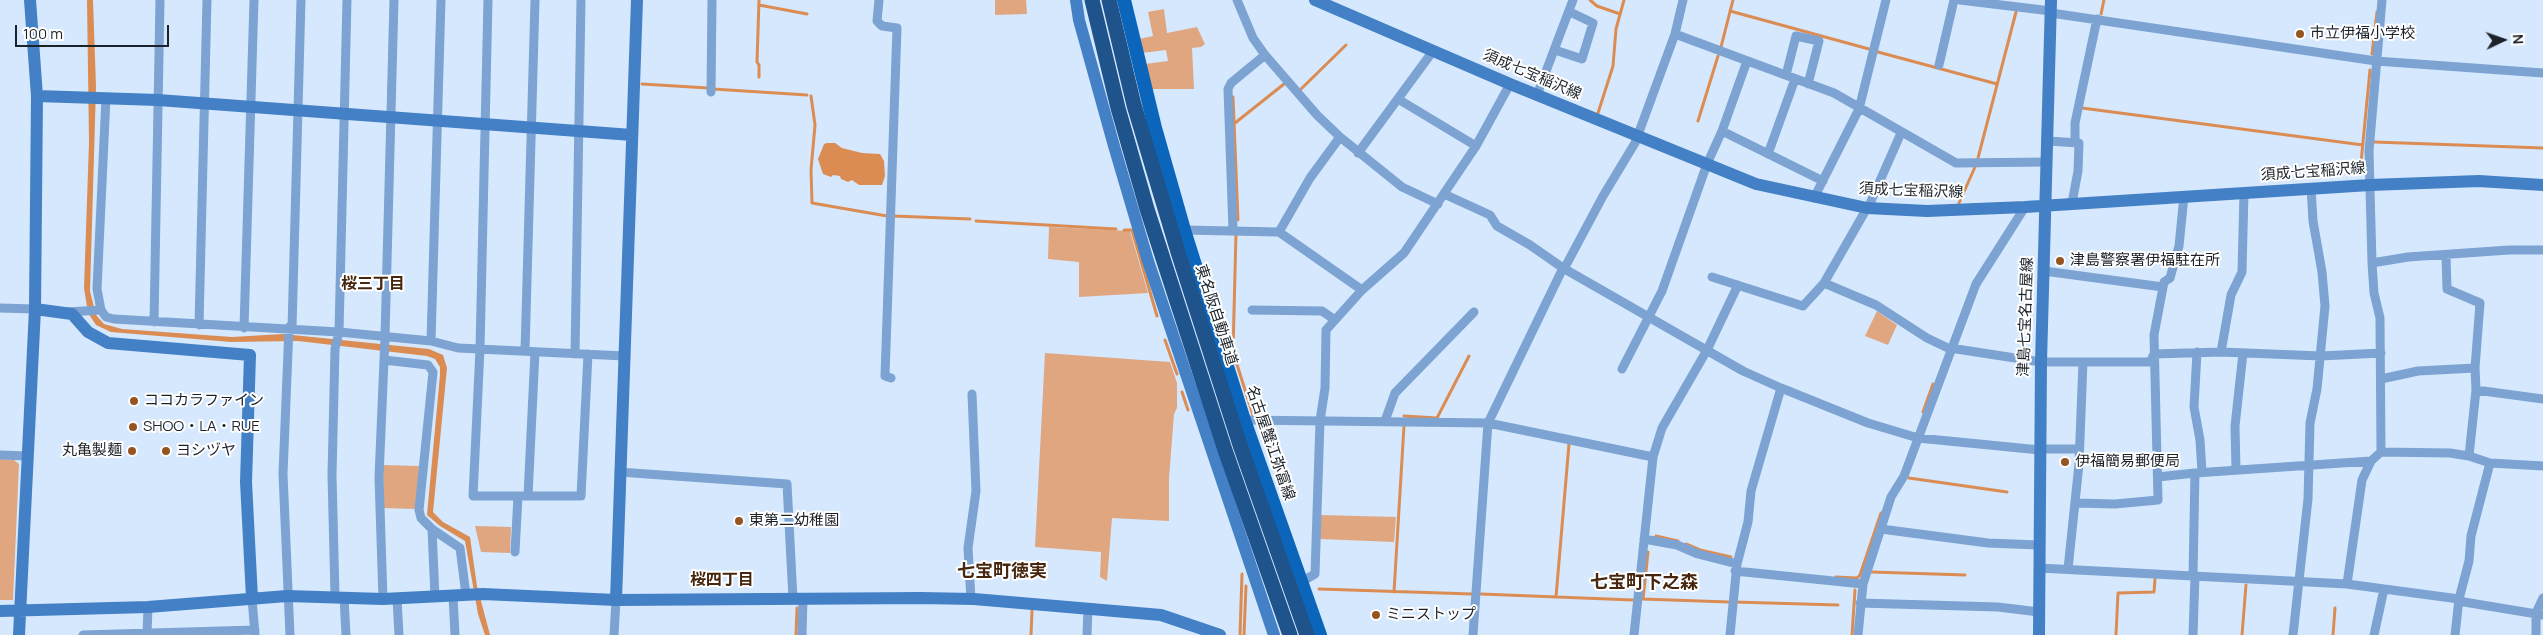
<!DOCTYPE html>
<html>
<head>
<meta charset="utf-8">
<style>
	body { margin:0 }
	#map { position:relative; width:2543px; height:635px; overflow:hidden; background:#d5e8fe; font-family:Manrope,sans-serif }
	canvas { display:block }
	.north { position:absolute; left:2478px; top:15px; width:50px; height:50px; -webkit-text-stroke:4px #fff; paint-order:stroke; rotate:87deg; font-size:14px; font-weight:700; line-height:20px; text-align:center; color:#1c222a }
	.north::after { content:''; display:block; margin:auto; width:18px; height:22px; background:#1c222a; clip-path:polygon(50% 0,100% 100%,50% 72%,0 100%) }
	.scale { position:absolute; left:15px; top:25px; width:154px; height:22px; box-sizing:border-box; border:2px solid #1c222a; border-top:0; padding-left:6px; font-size:15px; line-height:18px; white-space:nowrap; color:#1c222a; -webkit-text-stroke:4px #fff; paint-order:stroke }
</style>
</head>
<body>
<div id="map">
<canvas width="2543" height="635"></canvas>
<div class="north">N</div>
<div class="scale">100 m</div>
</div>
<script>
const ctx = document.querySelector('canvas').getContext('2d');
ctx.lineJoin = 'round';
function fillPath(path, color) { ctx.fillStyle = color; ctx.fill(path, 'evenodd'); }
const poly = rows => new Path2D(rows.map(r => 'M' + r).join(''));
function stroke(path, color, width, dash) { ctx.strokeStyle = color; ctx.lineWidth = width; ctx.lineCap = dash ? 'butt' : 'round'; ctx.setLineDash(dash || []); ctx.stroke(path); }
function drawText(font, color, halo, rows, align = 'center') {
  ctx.font = font + ' Manrope,"Noto Sans JP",sans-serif'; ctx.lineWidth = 4; ctx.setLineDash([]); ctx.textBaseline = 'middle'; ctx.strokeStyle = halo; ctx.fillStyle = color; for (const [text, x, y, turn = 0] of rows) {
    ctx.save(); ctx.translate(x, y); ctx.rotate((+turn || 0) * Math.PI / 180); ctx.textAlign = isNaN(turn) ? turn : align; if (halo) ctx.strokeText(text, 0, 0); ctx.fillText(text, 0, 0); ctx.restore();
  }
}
fillPath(poly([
	[995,0,1026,0,1027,14,995,15],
	[1164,9,1167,33,1197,27,1205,44,1201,47,1192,48,1194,89,1152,89,1145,64,1168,61,1166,50,1142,53,1139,39,1153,36,1148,12],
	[1049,227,1130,231,1148,293,1079,297,1079,262,1048,259],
	[1877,311,1897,325,1888,345,1865,336],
	[1045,353,1170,362,1177,383,1177,408,1174,414,1169,478,1169,521,1112,518,1107,581,1100,577,1101,552,1035,547],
	[0,459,14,460,19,464,13,600,0,600],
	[383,465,419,466,416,509,384,508],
	[1321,515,1396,517,1394,542,1320,539],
	[475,526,511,527,510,553,481,552]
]), '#e0a680');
fillPath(poly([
	[87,0,93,0,96,87,90,291,96,315,104,324,122,329,232,337,283,334,429,349,443,355,447,368,433,512,443,522,470,537,477,586,490,635,485,635,478,614,465,541,440,526,427,515,440,375,440,367,435,359,427,356,298,341,231,342,111,332,96,325,88,313,84,288,89,142],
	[827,143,835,143,842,148,862,153,880,154,884,161,885,176,882,185,859,185,852,180,848,182,841,179,840,176,833,175,831,177,823,174,818,159,824,144]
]), '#db8c53');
stroke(poly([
	[1590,0,1597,6,1620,14],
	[759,5,807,14],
	[1730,11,1869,49],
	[2101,14,2104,0],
	[1721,47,1733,0],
	[1878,52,1997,84],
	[2372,54,2377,12],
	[759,77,759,65,757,62,759,0],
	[642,84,708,88],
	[713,89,807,95],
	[1300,90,1346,45],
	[811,96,815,125,811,170,812,203,887,216],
	[1233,97,1238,220],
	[2082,108,2363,145],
	[1598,113,1613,66,1616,29,1624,0],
	[1698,121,1718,56],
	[1235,123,1284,84],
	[2374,142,2543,148],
	[1978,158,2016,12],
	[2360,173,2370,70],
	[1959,203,1975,167],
	[893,216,970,219],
	[976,221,1116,229],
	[1124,230,1132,230,1157,316],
	[1236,233,1233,352,1253,415],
	[1165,340,1177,374],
	[1182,392,1188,410],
	[1923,412,1933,384],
	[1404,416,1437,418,1469,356],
	[1909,478,2007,492],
	[1656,536,1678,541],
	[1686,544,1700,550,1731,557],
	[1872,572,1965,575],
	[1836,577,1857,578,1860,575,1881,513],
	[1319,589,1472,594],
	[1394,592,1404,426],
	[1481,594,1633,600],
	[1556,597,1569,444],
	[1642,599,1729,602],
	[1643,599,1648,552],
	[1734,602,1838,605],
	[796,635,797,608],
	[1031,635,1032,611],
	[1240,635,1242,574],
	[1244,635,1246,586],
	[1852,635,1855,590],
	[2116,635,2118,593,2154,592,2155,579],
	[2242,635,2246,585],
	[2333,635,2335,608]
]), '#db8c53', 3);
stroke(poly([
	[488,0,480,349,473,496,581,496,588,354],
	[879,0,877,21,882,26,897,28,885,376,891,378],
	[1237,0,1253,38,1265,55,1317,115,1340,137,1402,187,1438,204],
	[1960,0,2051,11],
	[2051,13,2376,61,2543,73],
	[1675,34,1834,93,1956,163,2047,162],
	[1555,50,1582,59,1593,23,1570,12],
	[1939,65,1954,0],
	[1786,75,1796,36,1819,41,1808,84],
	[711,92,712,0],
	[1537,95,1573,0],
	[1398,99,1476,146],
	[1722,131,1823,181],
	[2048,141,2079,143,2078,171,2072,203],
	[2075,143,2075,123,2097,19],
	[1358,153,1433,51],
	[1768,154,1795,79],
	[1444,194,1490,215,1497,226,1530,245,1563,268,1743,371,1781,388,1868,423,1918,438,2040,450],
	[1814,198,1859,109,1886,0],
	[1868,208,1901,133],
	[1184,230,1279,232,1310,178,1340,137],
	[1233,230,1228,89,1231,83,1265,55],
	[1279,232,1362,290],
	[2446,256,2447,289,2480,303,2475,368,2476,390,2469,456],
	[2372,263,2408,257,2509,250,2543,250],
	[1564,269,1603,196,1635,143,1675,34,1683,0],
	[2044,271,2163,287],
	[1712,277,1803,306,1824,283,1867,208],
	[1824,283,1876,305,1927,338,1950,349],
	[0,308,35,309],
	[101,310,97,289,106,98],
	[1252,310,1322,311,1335,320],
	[67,312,101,310,106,317,114,319,339,332,431,341,458,348,624,356],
	[154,322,160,0],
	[199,325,207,0],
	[289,327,283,474,290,635],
	[244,328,254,0],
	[292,328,301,0],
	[431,341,441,0],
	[1950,348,2041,362,2150,362,2154,354,2221,352,2321,356,2381,353],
	[525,351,535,0],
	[2197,352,2194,407,2200,440,2202,472],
	[2221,352,2231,295,2242,272,2244,193],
	[575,354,581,0],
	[384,360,428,365,433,372,419,510,421,518,432,529,460,548,466,595],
	[1622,369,1662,291,1707,164,1722,131,1747,61],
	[2381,379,2418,371,2475,368],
	[2476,390,2543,399],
	[1244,420,1488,423,1653,457],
	[1385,421,1395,393,1474,312],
	[2040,449,2079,449],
	[2381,452,2450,453,2469,456,2490,463,2543,466],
	[0,455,28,456],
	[2236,470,2235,426,2243,353],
	[619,472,787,484,793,599],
	[2158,477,2195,473],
	[528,496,535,352],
	[2075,503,2115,504,2158,500,2154,335,2164,282,2170,278,2179,246,2184,196],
	[432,529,435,597],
	[1881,529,1988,543,2039,545],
	[1644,539,1677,545,1698,554,1737,564,1730,635],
	[515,552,518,496],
	[1737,564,1748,522,1751,491,1781,388],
	[2039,568,2347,584,2459,599,2464,602,2543,615],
	[2068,569,2079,464,2083,362],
	[1735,571,1863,584],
	[2193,576,2195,473,2371,461],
	[1301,582,1315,574,1320,421,1325,388,1326,330,1362,290,1404,253,1476,146,1510,84],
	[2347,584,2362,480,2371,461,2381,452,2380,318,2374,293,2372,263,2369,151,2382,0],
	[335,596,332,475,335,349,339,332,347,0],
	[453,596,455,635],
	[344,597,346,635],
	[252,598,255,635],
	[383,599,379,477,385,337,394,0],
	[397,599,399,635],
	[971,599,968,548,976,491,972,394],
	[1860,603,1998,607,2039,612],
	[147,634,148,607],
	[83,635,255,630],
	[614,635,616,600],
	[802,635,803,599],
	[1087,635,1088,609],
	[1473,635,1488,423,1563,268],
	[1634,635,1653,457,1662,428,1707,350,1738,285],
	[1858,635,1863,584,1891,497,1904,476,1976,284,2025,207],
	[2193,635,2195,576],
	[2293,635,2308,499,2310,423,2317,389,2325,306,2322,272,2313,221,2311,188],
	[2374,635,2384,589],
	[2455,635,2459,599,2469,561,2471,536,2490,463],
	[2536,635,2536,613,2543,598]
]), '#7ca3d2', 9);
stroke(poly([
	[1076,0,1079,20,1114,146,1148,261,1274,635],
	[1315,0,1510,84,1756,184,1867,208,1927,211,2025,207,2370,185,2479,181,2543,185],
	[37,96,158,100,632,135],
	[35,309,72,314,88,332,108,343,250,355,246,482,252,598],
	[616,600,637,0],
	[0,611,148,607,287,596,383,599,483,594,616,600,921,598,974,599,1161,615,1220,635],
	[19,635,35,309,37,96,30,0],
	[2039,635,2041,362,2051,0]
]), '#4480c5', 12);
stroke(poly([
	[1124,0,1155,128,1184,230,1244,420,1320,635]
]), '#0b66bb', 14);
stroke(poly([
	[1092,0,1118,108,1147,209,1225,450,1290,635],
	[1109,0,1134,105,1178,252,1240,445,1307,635]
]), '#1f538c', 15);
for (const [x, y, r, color] of [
	[2300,34,5,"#965421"],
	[2060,261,5,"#965421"],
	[134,401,5,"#965421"],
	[133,427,5,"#965421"],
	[132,451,5,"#965421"],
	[166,451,5,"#965421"],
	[2065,462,5,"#965421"],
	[739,521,5,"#965421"],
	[1376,615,5,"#965421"]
]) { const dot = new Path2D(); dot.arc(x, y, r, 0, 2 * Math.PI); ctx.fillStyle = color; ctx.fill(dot); stroke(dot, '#fff', 2); }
drawText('15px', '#1c222a', '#fff', [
	["市立伊福小学校",2310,34],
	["津島警察署伊福駐在所",2070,261],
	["ココカラファイン",144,401],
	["SHOO・LA・RUE",143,427],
	["丸亀製麺",122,451,"right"],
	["ヨシヅヤ",176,451],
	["伊福簡易郵便局",2075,462],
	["東第二幼稚園",749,521],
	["ミニストップ",1386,615]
], 'left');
drawText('15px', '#1c222a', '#fff', [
	["須成七宝稲沢線",1532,75,23],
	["須成七宝稲沢線",2313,172,-4],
	["須成七宝稲沢線",1911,191,2],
	["東名阪自動車道",1216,315,72],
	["津島七宝名古屋線",2026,317,-88],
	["名古屋蟹江弥富線",1270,443,71]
]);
drawText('bold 16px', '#46260e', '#fff', [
	["桜三丁目",373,285],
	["桜四丁目",722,581]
]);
drawText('bold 18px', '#46260e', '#fff', [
	["七宝町徳実",1002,572],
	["七宝町下之森",1644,583]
]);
</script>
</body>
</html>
